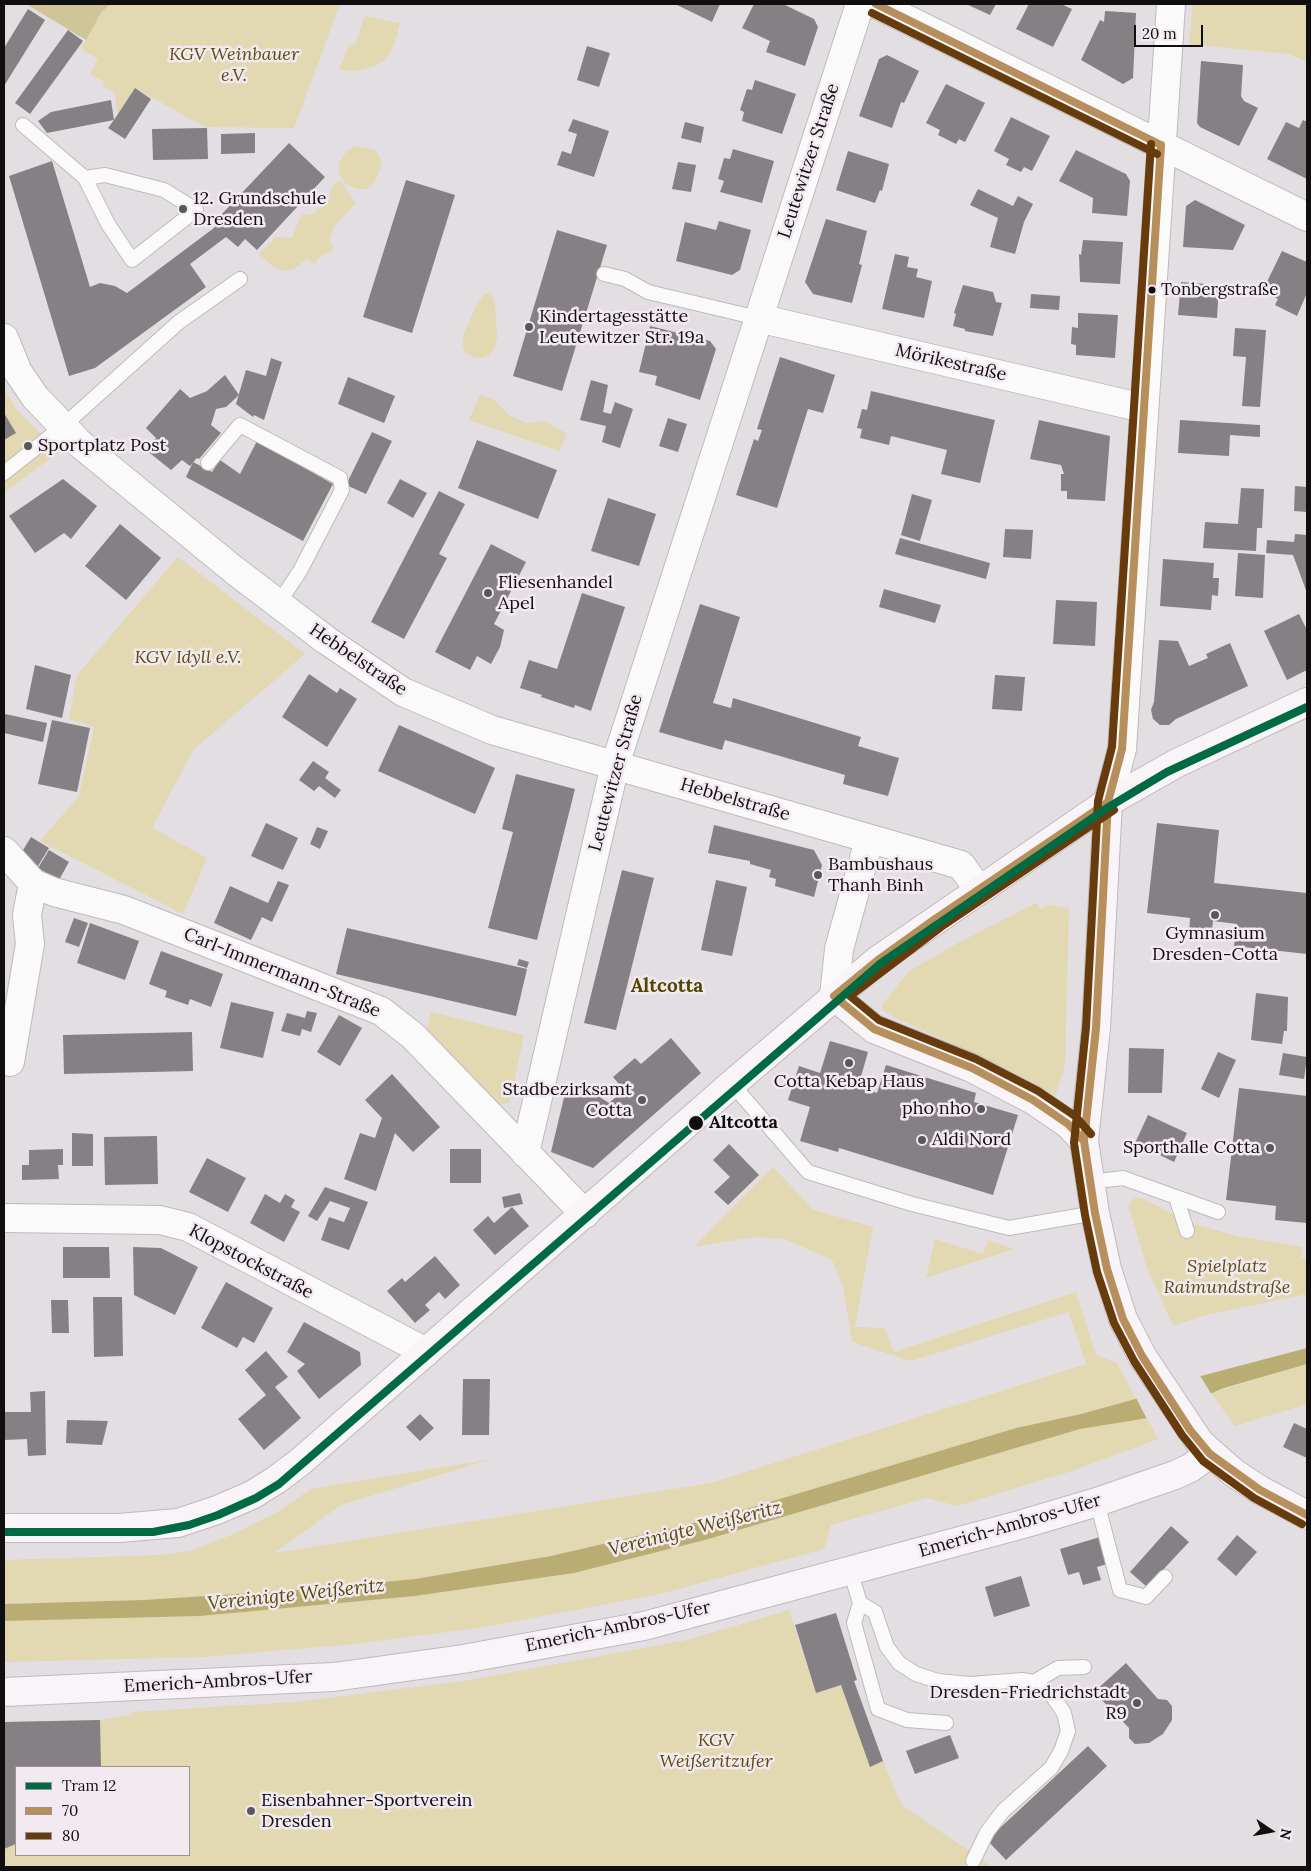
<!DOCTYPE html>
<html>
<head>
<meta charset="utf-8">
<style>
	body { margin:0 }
	#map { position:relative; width:1311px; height:1871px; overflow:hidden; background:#e3dee2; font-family:Lora,serif }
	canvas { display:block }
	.frame { position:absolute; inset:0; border:5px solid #110e10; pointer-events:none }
	.legend { position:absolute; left:15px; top:1766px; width:175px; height:90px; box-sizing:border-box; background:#f3eaf1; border:1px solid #999297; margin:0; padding:6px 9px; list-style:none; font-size:15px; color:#110e10 }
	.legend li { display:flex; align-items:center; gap:10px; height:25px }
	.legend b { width:25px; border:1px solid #999297 }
	.north { position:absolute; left:1246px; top:1806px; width:50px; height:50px; -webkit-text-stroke:4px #f3eaf1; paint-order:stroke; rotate:102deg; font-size:14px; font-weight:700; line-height:20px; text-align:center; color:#110e10 }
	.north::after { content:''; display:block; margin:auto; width:18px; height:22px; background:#110e10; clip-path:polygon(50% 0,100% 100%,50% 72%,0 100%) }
	.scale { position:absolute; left:1134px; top:25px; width:69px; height:22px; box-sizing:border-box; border:2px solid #110e10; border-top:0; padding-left:6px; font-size:15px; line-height:18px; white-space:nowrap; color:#110e10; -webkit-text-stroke:4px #f3eaf1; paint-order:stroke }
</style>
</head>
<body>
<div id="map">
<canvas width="1311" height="1871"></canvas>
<div class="frame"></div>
<ul class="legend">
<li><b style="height:6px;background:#006b42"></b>Tram 12</li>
<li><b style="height:6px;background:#b78f5d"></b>70</li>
<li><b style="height:6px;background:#683b0c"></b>80</li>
</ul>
<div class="north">N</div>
<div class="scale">20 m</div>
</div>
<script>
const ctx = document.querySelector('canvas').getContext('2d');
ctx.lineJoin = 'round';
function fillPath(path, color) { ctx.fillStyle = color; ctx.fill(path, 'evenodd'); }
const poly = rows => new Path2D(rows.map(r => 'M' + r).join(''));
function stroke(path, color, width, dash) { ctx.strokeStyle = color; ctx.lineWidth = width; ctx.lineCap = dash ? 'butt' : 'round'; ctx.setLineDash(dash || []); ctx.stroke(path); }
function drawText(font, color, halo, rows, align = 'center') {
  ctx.font = font + ' Lora,serif'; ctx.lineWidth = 5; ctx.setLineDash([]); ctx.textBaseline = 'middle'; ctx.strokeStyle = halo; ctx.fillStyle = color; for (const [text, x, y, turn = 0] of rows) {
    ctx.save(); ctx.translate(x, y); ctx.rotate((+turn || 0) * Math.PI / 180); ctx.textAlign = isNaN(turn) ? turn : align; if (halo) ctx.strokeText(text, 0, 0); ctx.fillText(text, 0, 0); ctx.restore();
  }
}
fillPath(poly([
	[110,4,340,4,294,128,205,127,135,88,117,115,115,94,102,85,104,82,90,74,98,59,81,49,101,13],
	[1193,4,1307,4,1307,62,1290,54,1189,44],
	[365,16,400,23,394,45,385,60,375,66,355,71,339,70,349,45,355,44],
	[354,146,375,150,381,159,381,167,375,182,367,189,356,189,345,183,339,173,339,163,346,152],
	[340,180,356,203,334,226,329,242,334,245,331,251,321,256,314,264,307,259,294,269,285,271,275,268,259,254,276,237,292,238,301,215,312,214,329,201,332,186],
	[486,293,491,293,495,305,497,338,494,350,489,355,481,358,473,357,466,354,463,347,463,336,477,304],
	[4,389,17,410,59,452,4,493],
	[480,394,494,400,510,416,527,423,545,421,567,434,559,451,469,420],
	[178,557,305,654,193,750,152,828,207,858,183,914,40,841,79,796,94,727,69,719,77,675],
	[1036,903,1041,909,1048,905,1069,908,1065,1065,1055,1096,1022,1077,890,1015,883,1011,882,1005,908,972,956,944],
	[431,1012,524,1035,510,1102,494,1107,426,1034],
	[773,1167,814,1210,873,1227,855,1327,885,1328,894,1352,1076,1292,1096,1355,1117,1363,1136,1399,1081,1414,1016,1428,723,1516,551,1556,415,1579,299,1590,143,1600,4,1604,4,1560,160,1555,190,1551,231,1535,278,1512,311,1489,492,1459,341,1505,274,1553,711,1483,1086,1364,1069,1312,911,1361,852,1342,843,1286,832,1260,785,1239,754,1237,694,1247],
	[1136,1197,1148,1201,1174,1215,1181,1229,1191,1232,1194,1224,1237,1236,1303,1247,1301,1257,1307,1259,1307,1294,1202,1316,1173,1326,1146,1265,1129,1208,1130,1203],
	[935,1239,983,1254,988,1240,1014,1249,926,1278],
	[1307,1364,1307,1404,1235,1426,1211,1393],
	[1147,1418,1158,1439,1072,1471,957,1506,927,1498,831,1525,824,1549,660,1594,479,1628,344,1645,202,1657,4,1662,4,1621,200,1616,415,1596,574,1573,705,1540,1080,1429],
	[789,1610,816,1693,841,1685,870,1766,883,1761,902,1805,992,1867,4,1867,4,1722,100,1720,130,1715,132,1712,295,1702,464,1681,687,1640],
	[16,1767,189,1767,189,1855,16,1855]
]), '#e2d8b2');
fillPath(poly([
	[26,4,110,4,101,13,86,40]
]), '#d0c598');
fillPath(poly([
	[1307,1348,1307,1364,1224,1388,1154,1417,1080,1429,705,1540,574,1573,415,1596,200,1616,4,1621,4,1604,143,1600,299,1590,415,1579,551,1556,723,1516,1016,1428,1081,1414,1157,1393,1201,1376]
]), '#baad73');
fillPath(poly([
	[1199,1374,1212,1395,1148,1421,1135,1396,1157,1391]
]), '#e3dee2');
fillPath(poly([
	[675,4,720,4,712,22],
	[754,4,783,4,814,19,818,27,805,66,766,52,770,41,742,28],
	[966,4,996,4,990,15],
	[1029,4,1061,4,1072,9,1053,47,1016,29],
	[28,9,45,20,4,86,4,48],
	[1105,11,1136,13,1133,78,1123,84,1081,60,1100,20,1104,22],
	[68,30,83,41,30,114,15,103],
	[587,46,610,53,599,87,577,80],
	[887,55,919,71,904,103,901,102,892,128,859,116,879,59],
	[1201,61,1243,65,1241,96,1244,101,1258,108,1239,146,1200,127,1197,123],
	[755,80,796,94,782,134,742,121,744,112,740,110,747,89,752,90],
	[946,84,985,103,965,142,959,139,956,144,938,135,940,130,926,123],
	[135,88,151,99,125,139,108,128,114,120,47,133,38,121,51,112,111,100,114,120],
	[1011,117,1050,136,1032,171,1024,167,1021,172,1006,165,1009,159,994,151],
	[573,119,609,131,594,177,557,165,562,151,571,154,577,134,568,131],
	[1303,120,1307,122,1307,179,1267,159,1286,122,1299,128],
	[685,122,704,127,701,143,681,138],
	[207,128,208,159,153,160,152,129],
	[255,133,255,153,221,154,221,134],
	[289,143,325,177,257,250,245,239,238,247,226,237,190,264,206,287,95,368,69,376,9,176,52,161,90,287,100,283,115,286,127,293,214,228,222,218,220,216],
	[733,149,774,161,762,203,720,192,724,181,718,179,724,158,730,159],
	[1076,150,1126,174,1130,181,1127,216,1092,213,1093,198,1059,181],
	[848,151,889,164,882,191,880,190,875,203,836,190],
	[678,162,696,165,691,192,672,189],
	[406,180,455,195,412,333,363,317],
	[978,189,1013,206,1018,196,1033,204,1024,222,1015,254,990,247,998,218,970,205],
	[1195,200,1245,225,1233,250,1183,247,1186,206],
	[826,219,867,231,859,264,862,265,852,303,813,294,805,282],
	[719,221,751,230,740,270,732,275,676,261,685,222,716,230],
	[557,230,607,245,562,391,513,376],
	[1083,240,1123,242,1120,284,1080,282,1079,254,1081,255],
	[1282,251,1307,262,1307,293,1297,316,1275,305,1278,299,1262,292],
	[895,254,909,257,907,267,918,269,916,277,932,281,924,318,882,309],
	[1181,282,1219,285,1217,318,1178,315],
	[963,285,993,292,996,302,1002,303,993,336,965,331,965,329,953,326,956,314,954,313],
	[1031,294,1060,296,1059,310,1030,308],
	[1078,313,1118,315,1115,358,1076,355,1076,345,1071,344,1072,327,1078,328],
	[650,326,710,341,716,349,700,400,655,385,657,376,639,372],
	[1235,328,1266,330,1260,407,1242,406,1246,357,1233,356],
	[780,357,835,375,823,413,808,409,777,508,736,495,754,439,758,441,762,430,757,429],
	[271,358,282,362,264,420,254,415,253,417,236,404,246,370,266,376],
	[225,375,239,395,226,407,216,409,211,425,221,433,199,459,197,458,190,466,182,460,171,470,146,450,156,438,146,428,180,389,190,398,207,391],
	[348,377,395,396,384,423,338,404],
	[591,380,608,385,603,412,611,414,615,402,633,409,620,448,602,442,606,426,580,420],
	[871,391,995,420,980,483,941,474,947,450,891,436,889,445,860,438,862,429,857,428,862,409,867,410],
	[4,413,16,433,4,440],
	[668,418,687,424,678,452,659,446],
	[1039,420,1110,436,1105,501,1067,499,1067,491,1061,491,1061,474,1064,474,1061,465,1030,459],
	[1180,420,1260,425,1260,437,1230,435,1229,456,1178,453],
	[372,432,392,441,366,494,346,485],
	[477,440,557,470,538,519,458,488],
	[257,441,333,484,303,541,186,477,193,462,212,472,220,460,240,474],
	[63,479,97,506,71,539,64,533,35,553,9,516],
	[400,479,427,493,413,518,387,503],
	[1295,486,1307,487,1307,512,1294,511],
	[1241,488,1264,489,1262,528,1257,528,1256,551,1203,548,1205,522,1238,524],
	[439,491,465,504,439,554,447,558,404,639,371,622],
	[912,494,932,500,920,541,901,535],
	[608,498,656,514,639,566,591,551],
	[120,524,161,558,126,600,85,566],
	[1005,529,1033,530,1031,559,1003,557],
	[1295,534,1307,535,1307,593,1293,555,1266,553,1267,540,1294,542],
	[900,538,990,563,986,579,895,554],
	[491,544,526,562,494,624,504,630,500,647,491,664,477,656,470,670,435,652],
	[1238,553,1265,555,1263,598,1235,596],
	[1163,559,1214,563,1213,578,1219,578,1218,596,1212,595,1211,610,1160,606],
	[884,589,941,605,935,623,879,607],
	[582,593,625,607,591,711,575,705,574,708,541,697,542,695,520,688,529,660,557,669],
	[1056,600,1097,602,1095,646,1053,644],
	[700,604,740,617,713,703,731,708,733,698,861,737,858,746,899,758,888,796,843,784,845,775,725,740,722,750,659,732],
	[1299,614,1307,630,1307,670,1287,680,1264,631],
	[1159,640,1178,641,1189,666,1208,658,1206,654,1230,643,1248,686,1176,719,1169,725,1160,725,1153,719,1151,710,1154,702],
	[35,665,71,675,62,718,26,709],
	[309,674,337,693,340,688,357,699,327,747,282,717],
	[995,675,1025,677,1022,711,992,709],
	[5,714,47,723,43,742,4,733],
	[52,720,90,728,77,792,38,784],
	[399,725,495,768,475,814,378,771],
	[313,761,329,772,325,778,341,790,335,798,319,786,314,791,299,780],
	[516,774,575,789,537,940,488,928,513,832,502,829],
	[266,823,298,838,283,870,251,856],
	[1157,823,1219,830,1214,883,1307,893,1307,954,1234,946,1237,924,1213,921,1211,939,1189,936,1190,918,1147,913],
	[714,825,814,850,822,865,814,897,775,886,776,879,769,877,771,870,750,864,750,861,708,853],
	[317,827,328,831,320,849,310,844],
	[31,837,49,848,38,866,20,855],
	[49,850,69,862,59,880,38,868],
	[622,870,654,878,616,1030,584,1023],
	[716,880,747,887,732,956,701,950],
	[278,881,289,885,272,922,262,917,251,940,214,923,230,886,268,903],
	[74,918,88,923,79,947,65,942],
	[90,923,139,941,125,980,77,963],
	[347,928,527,969,516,1016,336,974],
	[161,951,223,974,211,1007,190,999,188,1005,165,997,167,991,149,984],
	[519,959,529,962,527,968,517,965],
	[1256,993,1288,997,1287,1031,1284,1031,1282,1044,1251,1040],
	[231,1002,274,1012,263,1058,220,1048],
	[307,1011,317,1013,311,1032,302,1029,300,1036,281,1031,287,1013,305,1018],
	[339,1015,362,1028,340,1066,317,1052],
	[192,1032,193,1071,64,1074,63,1035],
	[671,1038,701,1073,593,1168,551,1152,566,1089,598,1096,609,1103,624,1090,613,1077,635,1058,641,1064],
	[830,1041,868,1052,858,1087,877,1093,886,1065,976,1093,974,1102,1018,1115,993,1195,839,1148,838,1152,800,1141,810,1107,788,1100,799,1066,820,1073],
	[1129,1048,1164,1049,1162,1093,1128,1093],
	[1218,1052,1236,1060,1219,1098,1201,1089],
	[1283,1053,1307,1057,1304,1079,1279,1075],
	[392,1074,440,1127,413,1152,395,1133,376,1191,344,1179,360,1133,375,1138,382,1118,365,1100],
	[1239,1088,1307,1096,1307,1223,1275,1220,1276,1206,1226,1200],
	[1148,1115,1187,1133,1174,1162,1135,1143],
	[72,1133,93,1134,93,1166,72,1166],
	[157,1136,158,1184,105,1185,104,1137],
	[729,1144,759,1175,728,1205,714,1192,730,1177,713,1160],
	[63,1149,63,1165,58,1165,59,1179,22,1180,22,1165,29,1165,29,1150],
	[450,1149,481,1149,481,1183,450,1183],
	[207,1158,246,1178,228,1212,189,1192],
	[325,1187,368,1202,349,1250,321,1240,329,1217,344,1222,350,1208,330,1201,317,1221,308,1216],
	[520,1193,523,1204,504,1208,502,1197],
	[265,1194,280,1203,285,1194,295,1200,291,1207,300,1212,284,1242,250,1223],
	[512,1207,529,1226,495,1255,473,1230,488,1216,494,1223],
	[63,1247,109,1247,110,1278,63,1278],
	[133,1247,161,1248,198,1267,175,1315,134,1295],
	[435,1256,460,1285,445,1299,439,1292,425,1305,430,1310,415,1323,387,1291,402,1278,405,1282],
	[226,1282,273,1308,254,1343,243,1337,237,1348,201,1328],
	[93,1297,122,1297,123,1356,94,1357],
	[51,1300,68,1300,69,1333,52,1333],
	[304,1322,360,1352,361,1365,319,1399,297,1371,305,1364,287,1352],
	[266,1351,288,1377,275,1387,301,1418,264,1450,238,1419,266,1395,245,1370],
	[463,1379,490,1379,489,1435,462,1435],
	[45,1391,46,1455,28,1456,27,1439,4,1440,4,1412,31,1412,30,1392],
	[420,1414,434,1428,420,1441,406,1427],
	[67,1420,108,1421,102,1445,66,1443],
	[1294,1423,1307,1429,1307,1458,1283,1447],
	[1171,1526,1189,1542,1147,1587,1130,1572],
	[1237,1535,1257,1552,1236,1576,1217,1559],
	[1100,1537,1107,1564,1097,1567,1101,1580,1083,1585,1079,1572,1068,1575,1060,1549],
	[1021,1576,1030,1606,994,1617,985,1587],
	[836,1613,857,1680,854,1681,883,1761,870,1767,841,1685,816,1693,795,1625],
	[1126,1663,1158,1699,1167,1700,1172,1706,1172,1720,1163,1734,1149,1743,1135,1744,1129,1738,1129,1728,1094,1692],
	[100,1720,101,1767,16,1767,16,1844,4,1849,4,1722],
	[950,1735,959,1758,915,1774,906,1751],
	[1088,1746,1107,1766,1006,1860,987,1840]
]), '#848083');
const service = poly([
	[23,125,85,178,105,175,164,190,196,210,132,260,108,224,85,178],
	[604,274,625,279,648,292,758,318],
	[208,463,240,425,340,478,342,490,300,571,278,604],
	[4,473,62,427,179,322,240,279],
	[732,1084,808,1172,912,1204,1009,1228,1095,1213],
	[1089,1182,1123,1178,1218,1212],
	[1176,1197,1187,1231],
	[1097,1502,1120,1590,1146,1597,1165,1577],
	[850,1570,860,1603,854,1623,878,1709,907,1720,946,1723],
	[860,1603,875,1612,887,1647,899,1663,916,1674,938,1681,971,1684,1022,1680,1034,1682,1051,1694,1064,1713,1068,1731,1061,1751,1051,1768,1003,1811,987,1832,973,1861],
	[1034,1682,1058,1668,1084,1667]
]);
const minor = poly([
	[876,4,1307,217],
	[758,318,1143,408],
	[4,338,18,372,35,397,80,444,234,570,326,640,403,692,492,730,961,865,979,890],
	[1108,802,1122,749,1171,4],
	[4,851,33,883,54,892,124,910,381,1011,413,1036,585,1214],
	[834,996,839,949,869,840],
	[10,1062,30,944,27,915,33,883],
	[525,1153,615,765,860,4],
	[4,1218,160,1220,188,1227,426,1352]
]);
const secondary = poly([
	[1108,802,1096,1028,1084,1141,1095,1213,1107,1269,1123,1319,1142,1356,1200,1443,1234,1473,1260,1490,1307,1515],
	[834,996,874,1029,972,1068,1033,1100,1068,1124,1084,1141],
	[4,1528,119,1528,178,1523,217,1510,252,1495,276,1480,300,1462,732,1084,878,960,1108,802,1177,763,1307,702],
	[4,1692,334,1677,463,1659,644,1626,1023,1524,1097,1502,1175,1475,1190,1468,1210,1454]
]);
stroke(service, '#bdbabd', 16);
stroke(minor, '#bdbabd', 30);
stroke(secondary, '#bdbabd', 30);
stroke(service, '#fbfafb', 14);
stroke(minor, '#fbfafb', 28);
stroke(secondary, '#f8f4f7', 28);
stroke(poly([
	[876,4,1161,145],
	[1161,145,1122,749,1108,802,1096,1028,1084,1141,1095,1213,1107,1269,1123,1319,1142,1356,1190,1430,1210,1454,1260,1490,1307,1515],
	[1084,1141,1068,1124,1033,1100,972,1068,874,1029,834,996,878,960,935,919,1108,802]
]), '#b78f5d', 8);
stroke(poly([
	[872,13,1157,154],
	[1151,144,1112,747,1098,801,1086,1027,1074,1143,1085,1215,1097,1272,1114,1323,1134,1361,1182,1435,1203,1461,1254,1498,1302,1524],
	[1091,1134,1075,1116,1038,1091,976,1059,879,1020,850,996,941,927,1114,810]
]), '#683b0c', 8);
stroke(poly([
	[4,1532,153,1532,189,1525,218,1515,256,1498,279,1484,881,963,1107,808,1167,772,1307,707]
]), '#006b42', 8);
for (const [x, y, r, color] of [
	[183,209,5,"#5a575a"],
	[1152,290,4.5,"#110e10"],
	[529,327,5,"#5a575a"],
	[28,446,5,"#5a575a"],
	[488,593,5,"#5a575a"],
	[818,875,5,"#5a575a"],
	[1215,915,5,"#5a575a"],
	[849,1063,5,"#5a575a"],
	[642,1100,5,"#5a575a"],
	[981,1109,5,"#5a575a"],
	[696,1123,8,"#110e10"],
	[922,1140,5,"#5a575a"],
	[1270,1148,5,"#5a575a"],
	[1137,1703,5,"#5a575a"],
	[251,1811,5,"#5a575a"]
]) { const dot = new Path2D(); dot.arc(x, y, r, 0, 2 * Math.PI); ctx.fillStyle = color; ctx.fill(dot); stroke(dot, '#f3eaf1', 2); }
drawText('17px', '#110e10', '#f3eaf1', [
	["Tonbergstraße",1161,290]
], 'left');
drawText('italic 18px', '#5a4f0c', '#f3eaf1', [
	["KGV Weinbauer",234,55],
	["e.V.",234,76],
	["KGV Idyll e.V.",188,658],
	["Spielplatz",1227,1267],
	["Raimundstraße",1227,1288],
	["KGV",716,1741],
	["Weißeritzufer",716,1762]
]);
drawText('18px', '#110e10', '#f3eaf1', [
	["Leutewitzer Straße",809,161,-72],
	["Mörikestraße",951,363,13],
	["Hebbelstraße",358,660,34],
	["Leutewitzer Straße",616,773,-75],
	["Hebbelstraße",735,800,16],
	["Carl-Immermann-Straße",282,973,22],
	["Klopstockstraße",251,1262,28],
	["Emerich-Ambros-Ufer",1010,1526,-16],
	["Emerich-Ambros-Ufer",618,1627,-12],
	["Emerich-Ambros-Ufer",218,1682,-3]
]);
drawText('18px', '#110e10', '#f3eaf1', [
	["12. Grundschule",193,199],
	["Dresden",193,220],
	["Kindertagesstätte",539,317],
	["Leutewitzer Str. 19a",539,338],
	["Sportplatz Post",38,446],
	["Fliesenhandel",498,583],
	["Apel",498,604],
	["Bambushaus",828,865],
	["Thanh Binh",828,886],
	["Gymnasium",1215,934,"center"],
	["Dresden-Cotta",1215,955,"center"],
	["Cotta Kebap Haus",849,1082,"center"],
	["Stadbezirksamt",632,1090,"right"],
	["Cotta",632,1111,"right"],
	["pho nho",971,1109,"right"],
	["Aldi Nord",932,1140],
	["Sporthalle Cotta",1260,1148,"right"],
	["Dresden-Friedrichstadt",1127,1693,"right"],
	["R9",1127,1714,"right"],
	["Eisenbahner-Sportverein",261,1801],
	["Dresden",261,1822]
], 'left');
drawText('bold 18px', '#110e10', '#f3eaf1', [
	["Altcotta",709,1123]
], 'left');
drawText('bold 19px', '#524603', '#f3eaf1', [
	["Altcotta",667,987]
]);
drawText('italic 19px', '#574b06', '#f3eaf1', [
	["Vereinigte Weißeritz",695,1529,-14],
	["Vereinigte Weißeritz",296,1595,-6]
]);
</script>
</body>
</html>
